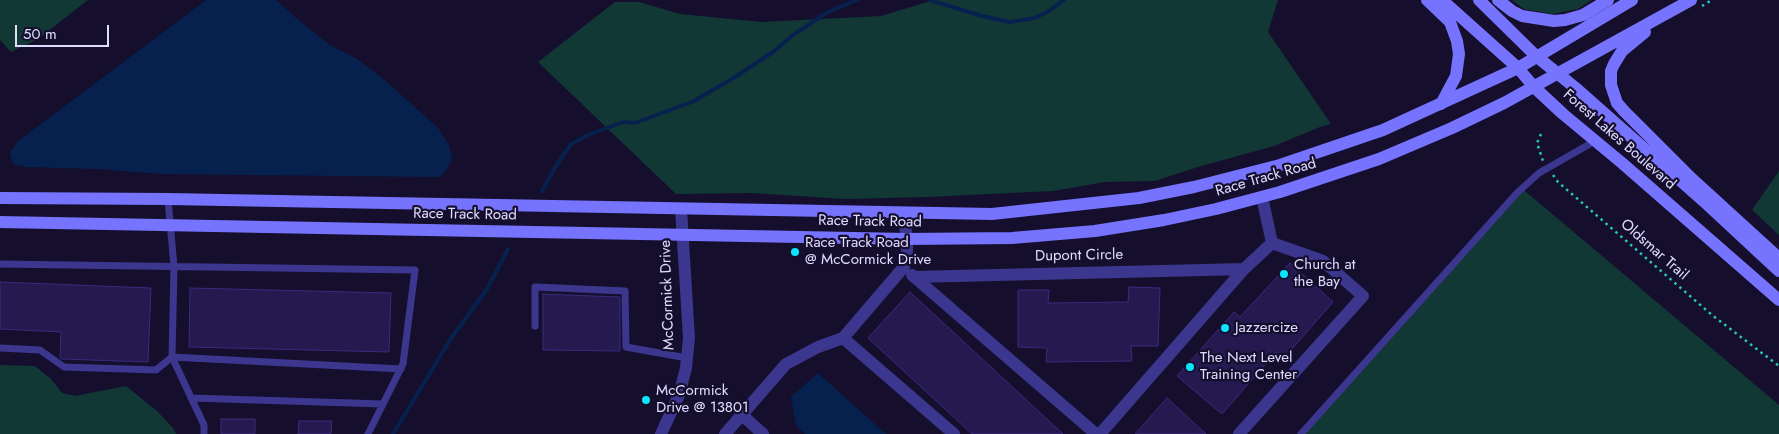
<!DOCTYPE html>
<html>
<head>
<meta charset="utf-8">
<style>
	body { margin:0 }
	#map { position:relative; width:1779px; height:434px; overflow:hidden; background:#150f2d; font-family:Jost,sans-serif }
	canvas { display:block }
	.scale { position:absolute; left:15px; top:25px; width:94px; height:22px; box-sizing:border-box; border:2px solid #e0dcff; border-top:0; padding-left:6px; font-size:15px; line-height:18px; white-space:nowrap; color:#e0dcff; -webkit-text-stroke:4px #150f2d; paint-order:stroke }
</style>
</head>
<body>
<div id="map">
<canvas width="1779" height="434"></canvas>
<div class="scale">50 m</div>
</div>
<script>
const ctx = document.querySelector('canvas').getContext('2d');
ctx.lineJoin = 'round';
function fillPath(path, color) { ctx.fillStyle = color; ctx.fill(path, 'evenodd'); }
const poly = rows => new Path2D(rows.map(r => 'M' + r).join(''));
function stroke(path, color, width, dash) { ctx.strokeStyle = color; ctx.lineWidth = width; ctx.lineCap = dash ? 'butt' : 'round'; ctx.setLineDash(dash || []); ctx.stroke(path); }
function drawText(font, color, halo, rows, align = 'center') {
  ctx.font = font + ' Jost,sans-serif'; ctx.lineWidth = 4.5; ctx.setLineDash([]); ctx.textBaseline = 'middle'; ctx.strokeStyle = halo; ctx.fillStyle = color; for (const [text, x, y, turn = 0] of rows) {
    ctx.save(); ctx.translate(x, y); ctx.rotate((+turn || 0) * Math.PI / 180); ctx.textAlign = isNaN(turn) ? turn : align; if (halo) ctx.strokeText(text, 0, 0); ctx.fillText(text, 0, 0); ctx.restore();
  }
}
fillPath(poly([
	[0,0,88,0,38,39,11,52,0,40],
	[934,0,1278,0,1268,32,1331,124,1320,127,1274,146,1201,166,1155,181,1105,182,1053,191,926,197,845,199,753,193,676,194,538,62,615,2,639,2,680,14,762,22,881,16],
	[1512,0,1592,0,1578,9,1552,14,1524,9],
	[1779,171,1779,235,1752,210],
	[1519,186,1779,405,1779,434,1302,434],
	[0,365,35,366,51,379,62,393,75,396,126,386,157,411,173,428,176,434,0,434]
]), '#123836');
fillPath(poly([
	[206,0,276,0,297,19,330,45,357,59,387,82,439,129,449,145,452,159,446,171,439,177,163,174,97,169,26,167,15,165,12,161,10,153,18,141],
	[818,373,859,410,886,434,805,434,796,425,791,397]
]), '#07214f');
stroke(poly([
	[930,0,982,16,1010,22,1035,18,1049,11,1064,0],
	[542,191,556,166,571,144,588,135,623,122,635,123,694,101,735,77,773,52,793,35,828,12,857,0],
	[393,434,450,340,487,289,508,249]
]), '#07214f', 4);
const building = poly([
	[1290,263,1333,302,1284,358,1276,352,1222,414,1177,376,1234,312,1240,317,1290,263],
	[0,282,151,288,148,362,62,359,60,358,61,332,0,329,0,282],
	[1129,287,1160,288,1158,346,1131,346,1132,361,1046,362,1047,348,1018,347,1018,290,1049,290,1048,303,1128,302,1129,287],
	[190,288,391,293,389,352,189,347,190,288],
	[910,292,1063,434,972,434,868,338,910,292],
	[543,294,620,297,620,351,543,350,543,294],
	[1167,398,1206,434,1135,434,1167,398],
	[221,419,255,419,255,434,221,434,221,419],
	[299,421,332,421,331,434,298,434,299,421]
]);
fillPath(building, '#251a50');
stroke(building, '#3b2a7d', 1);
stroke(poly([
	[1702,6,1712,0],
	[1541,134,1537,143,1543,161],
	[1553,175,1558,182,1712,315,1779,366]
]), '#27c7be', 2.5, [2.5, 4]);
stroke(poly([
	[168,199,174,267,172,357,204,425,204,434],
	[0,264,415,270,403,364,368,434],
	[535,326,535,287,625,291,626,347,687,358],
	[0,348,40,350,64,367,156,370,172,357,401,369],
	[191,398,383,404],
	[1301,434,1517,193,1539,173,1595,141]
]), '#3b378f', 7);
stroke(poly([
	[903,213,907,239,907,260,903,268,843,338,954,434],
	[912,275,1096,434],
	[914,277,1244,269],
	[742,415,763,434],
	[661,434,679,395,686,368,689,338,681,209],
	[725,434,786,364,818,347,843,338],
	[1100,434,1244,269,1272,243],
	[1239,434,1363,296,1323,261,1272,243,1262,197]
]), '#3b378f', 12);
stroke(poly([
	[1427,0,1450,22,1457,41,1459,54,1456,76,1441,104],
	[1442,0,1518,68,1534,87,1563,114,1622,163,1779,300],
	[1479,0,1536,56,1578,90,1708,205,1779,271],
	[1498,0,1512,11,1522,16,1554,21,1565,20,1583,15,1608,0],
	[1645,32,1622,51,1614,64,1611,71,1611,85,1617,103,1624,111,1691,178,1779,258],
	[0,198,168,199,992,214,1139,198,1194,187,1280,165,1383,130,1518,68,1632,0],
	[0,222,907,239,1012,238,1095,231,1164,220,1216,209,1280,192,1379,159,1452,128,1504,103,1691,0]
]), '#7673ff', 12);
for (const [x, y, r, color] of [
	[795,252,5,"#08e6ff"],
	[1284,274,5,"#08e6ff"],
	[1225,328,5,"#08e6ff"],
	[1190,367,5,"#08e6ff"],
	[646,400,5,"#08e6ff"]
]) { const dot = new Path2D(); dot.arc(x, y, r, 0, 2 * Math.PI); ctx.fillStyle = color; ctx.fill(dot); stroke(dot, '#150f2d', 2); }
drawText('15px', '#e0dcff', '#150f2d', [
	["Forest Lakes Boulevard",1619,140,41],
	["Race Track Road",1266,178,-16],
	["Race Track Road",465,215,1],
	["Race Track Road",870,222,1],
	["Oldsmar Trail",1654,250,41],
	["Dupont Circle",1079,256,-1],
	["McCormick Drive",668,295,-92]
]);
drawText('15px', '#e0dcff', '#150f2d', [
	["Race Track Road",805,243],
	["@ McCormick Drive",805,260],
	["Church at",1294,265],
	["the Bay",1294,282],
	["Jazzercize",1235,328],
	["The Next Level",1200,358],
	["Training Center",1200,375],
	["McCormick",656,391],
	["Drive @ 13801",656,408]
], 'left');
</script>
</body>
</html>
